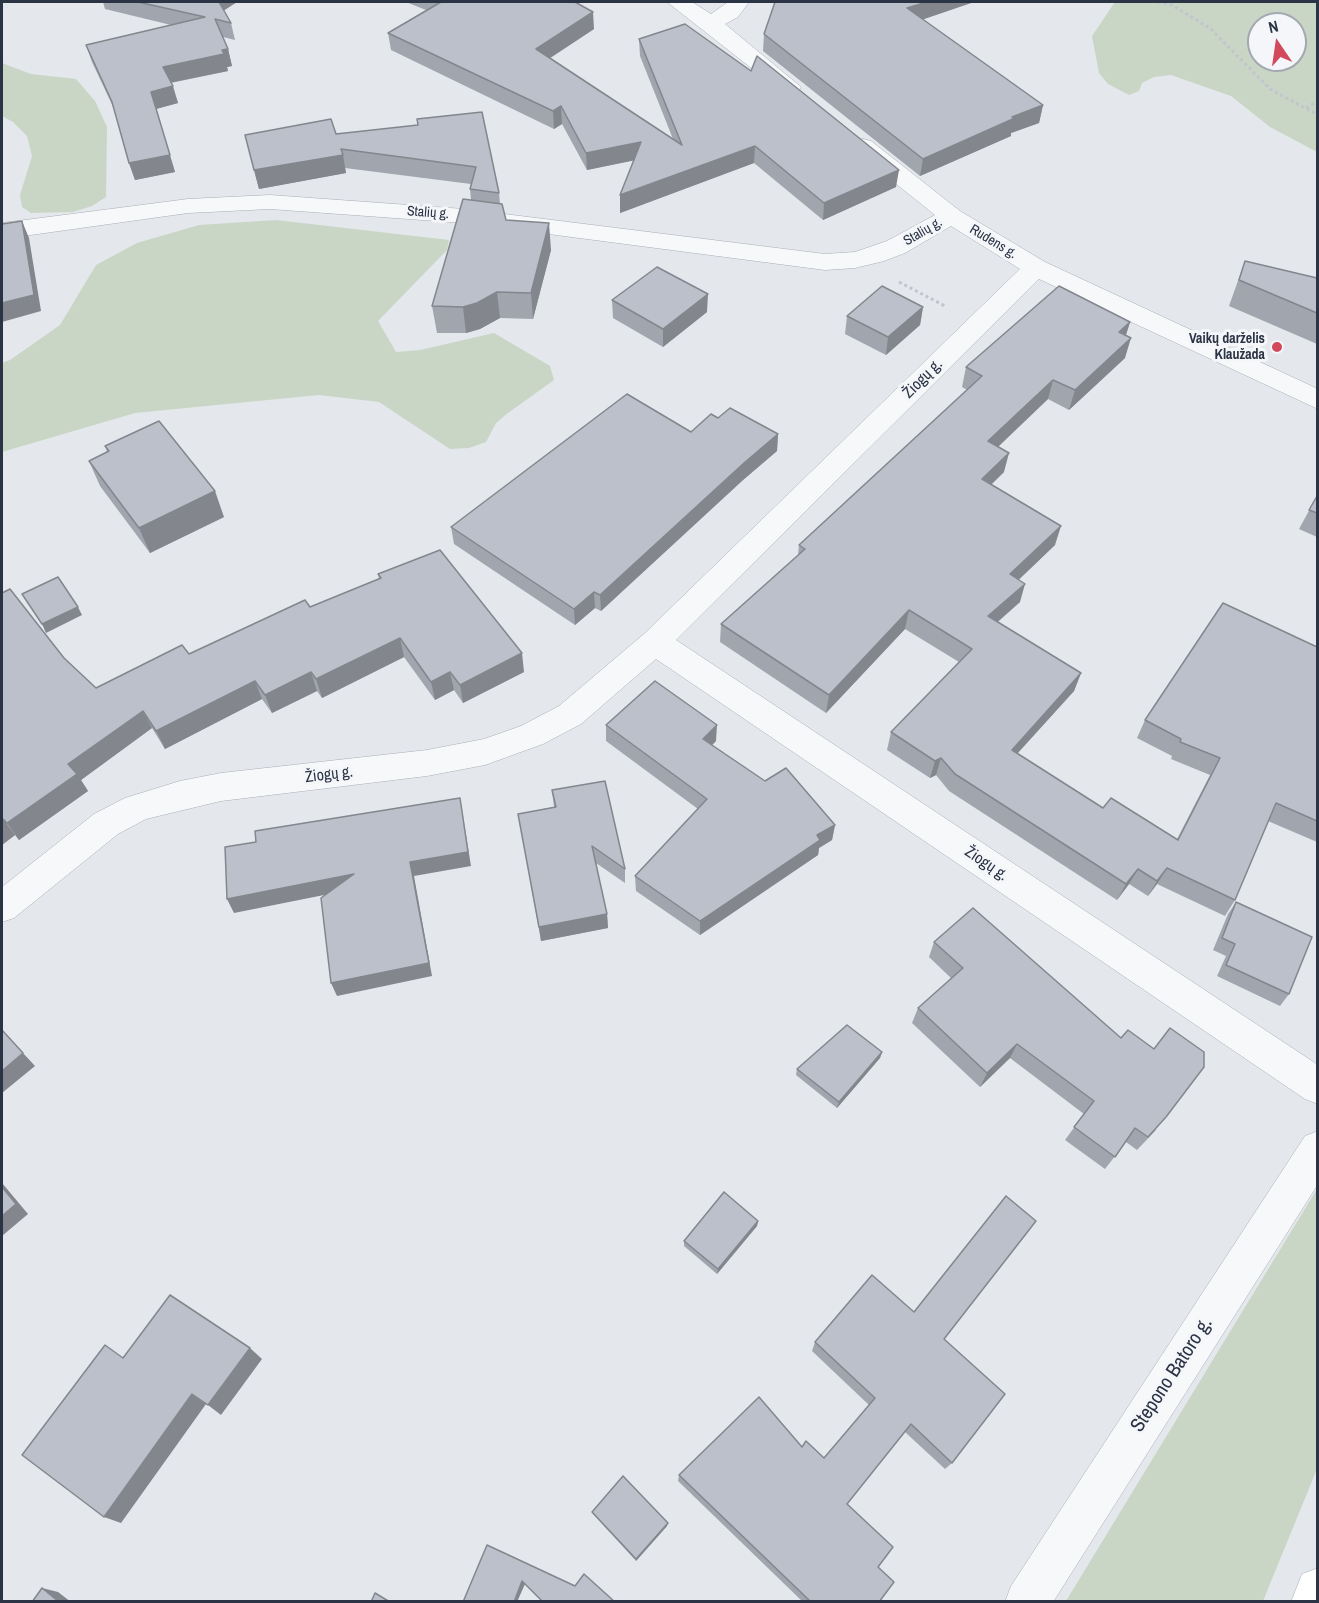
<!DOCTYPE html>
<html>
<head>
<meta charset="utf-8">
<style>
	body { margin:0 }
	#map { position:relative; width:1319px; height:1603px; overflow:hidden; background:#e4e7ec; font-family:"Archivo Narrow",sans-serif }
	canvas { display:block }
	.frame { position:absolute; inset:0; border:3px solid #2b3445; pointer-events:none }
	.north { position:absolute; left:1247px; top:12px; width:60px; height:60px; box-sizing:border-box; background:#f4f6f9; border:2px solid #a4a8b1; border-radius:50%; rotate:347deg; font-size:16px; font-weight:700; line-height:24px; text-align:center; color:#2b3445 }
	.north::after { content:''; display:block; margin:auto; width:21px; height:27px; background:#d1495b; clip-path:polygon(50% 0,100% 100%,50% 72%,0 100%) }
</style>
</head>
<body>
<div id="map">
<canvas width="1319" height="1603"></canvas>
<div class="frame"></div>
<div class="north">N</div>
</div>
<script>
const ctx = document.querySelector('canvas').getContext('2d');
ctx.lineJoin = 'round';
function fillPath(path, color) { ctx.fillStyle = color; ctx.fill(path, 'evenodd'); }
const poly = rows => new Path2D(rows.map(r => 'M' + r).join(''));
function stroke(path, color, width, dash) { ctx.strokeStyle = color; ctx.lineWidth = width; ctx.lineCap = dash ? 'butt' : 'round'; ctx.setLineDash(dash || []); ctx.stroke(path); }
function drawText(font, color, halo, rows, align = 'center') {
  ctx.font = font + ' "Archivo Narrow",sans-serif'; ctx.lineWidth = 6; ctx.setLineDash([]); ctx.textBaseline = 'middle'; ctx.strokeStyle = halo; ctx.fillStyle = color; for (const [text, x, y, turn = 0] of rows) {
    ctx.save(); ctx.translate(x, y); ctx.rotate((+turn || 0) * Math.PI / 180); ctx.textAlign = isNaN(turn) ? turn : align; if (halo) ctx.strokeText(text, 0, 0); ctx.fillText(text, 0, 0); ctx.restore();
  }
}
fillPath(poly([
	[1115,2,1317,2,1317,152,1270,127,1231,96,1171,75,1154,77,1142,83,1139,91,1129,95,1108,84,1099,73,1092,36],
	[1259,24,1295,24,1295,60,1259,60],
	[2,63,31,74,76,79,95,101,107,127,106,197,92,206,73,212,31,213,22,207,20,195,32,156,27,136,13,122,2,116],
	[276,220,449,240,447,250,378,321,396,352,420,350,494,333,550,366,554,380,508,413,496,423,486,442,469,448,450,449,379,402,319,395,135,413,2,452,2,363,10,360,60,325,96,265,137,243,199,225],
	[1317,1189,1317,1469,1263,1601,1066,1601]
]), '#c9d6c5');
const minor = poly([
	[667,2,692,2,711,14,728,2,749,2,738,17,725,24,801,87,798,92,782,92,667,2],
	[863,139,871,141,960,211,1045,262,1318,389,1318,409,1039,279,676,640,1318,1065,1318,1104,1305,1099,656,659,581,724,543,744,485,765,427,776,221,801,146,819,118,834,14,918,2,922,2,887,94,814,125,798,180,781,221,773,427,750,484,739,521,726,559,706,644,634,1020,269,951,226,905,253,884,261,855,268,825,270,464,223,270,209,188,213,2,239,2,223,188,199,270,195,464,209,825,254,855,252,887,241,935,215,855,151,851,146,855,141,863,139],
	[1318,1131,1318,1184,1053,1602,1005,1602,1011,1586,1305,1136,1318,1131]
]);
const major = poly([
	[1318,1568,1318,1602,1291,1602,1302,1574,1318,1568]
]);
stroke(minor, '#a9aeb7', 1);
stroke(major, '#a3abb8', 1);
stroke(poly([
	[1158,2,1172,5,1211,29,1270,89,1318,115],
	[1306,108,1318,101],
	[899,282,945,306]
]), '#c2c5cb', 3, [3, 3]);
fillPath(minor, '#f7f8fa');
fillPath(major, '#fff');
fillPath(poly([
	[103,2,237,2,224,10,231,23,235,40,223,37,228,49,232,66,227,67,228,71,171,83,178,103,156,109,175,172,135,180,129,163,116,113,92,62,86,45,171,25,105,9],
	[406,2,575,2,594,29,550,58,673,139,640,56,639,39,896,187,823,220,754,163,620,213,634,160,587,170,562,124,554,129,391,50,388,33,426,10],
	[974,2,922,19,1043,105,1039,123,1011,133,1011,136,920,176,763,51,764,34],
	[482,112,499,193,500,204,506,220,551,250,533,319,500,318,480,329,466,333,437,333,432,306,471,200,470,189,471,184,345,168,346,173,259,189,245,135,336,134,418,126],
	[1245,261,1317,278,1317,344,1229,306],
	[612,300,707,312,663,347,613,318],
	[923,307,920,325,886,355,845,334,847,316],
	[1130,322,1126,335,1125,358,1069,410,1048,399,998,447,1004,472,991,485,1055,545,1019,579,1020,602,998,622,1081,673,1074,691,1017,754,1103,808,1177,839,1210,775,1171,759,1172,756,1137,738,1145,720,1317,647,1317,842,1268,821,1235,900,1225,916,1157,884,1148,896,1129,884,1117,900,949,791,936,775,930,778,887,750,891,732,959,662,905,629,826,713,720,642,721,624,798,555,799,545,967,390,962,387,966,367],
	[718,418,778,434,777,451,743,480,601,611,595,608,575,625,454,544,451,527,691,432],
	[105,446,224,517,150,553,100,486,89,461,107,452],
	[1317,496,1317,537,1299,529],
	[378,574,524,672,463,703,454,690,435,700,404,657,322,698,317,691,272,713,262,699,165,749,152,728,81,780,88,791,19,840,15,835,2,845,2,593,64,658,96,688,189,654,310,607,379,579],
	[606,725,716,741,712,745,765,781,835,825,832,840,819,848,818,855,700,935,636,891,635,876,698,809,606,741],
	[552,790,625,869,625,883,596,863,607,914,608,928,541,941,518,814,554,807],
	[1236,902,1289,994,1280,1006,1217,976,1226,956,1213,950,1228,914],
	[934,942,1156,1130,1137,1150,1126,1142,1105,1169,1065,1140,1084,1114,1010,1058,980,1087,912,1023,918,1008,951,978,929,957],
	[882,1052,880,1058,837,1108,796,1075,797,1069],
	[758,1221,757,1226,717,1274,684,1246,684,1241],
	[1028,1232,944,1339,952,1463,945,1469,905,1432,847,1504,878,1567,879,1602,803,1602,678,1481,679,1475,802,1447,824,1458,869,1405,812,1351,815,1342,914,1312],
	[592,1512,667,1526,636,1561,593,1514]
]), '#a1a5ae');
fillPath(poly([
	[217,2,237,2,220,13],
	[927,2,974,2,904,26,907,8],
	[593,12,594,29,538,66,536,49],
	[228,49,232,66,227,67,228,71,168,83,163,67],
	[173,86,178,103,156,109,175,172,135,180,129,163,151,92],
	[1043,105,1039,123,1011,133,1011,136,920,176,923,159,1012,117],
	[561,106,562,124,554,129,553,111],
	[641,142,641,159,587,170,586,153],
	[755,146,754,163,620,213,620,195],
	[343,155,346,173,259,189,254,170],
	[899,170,896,187,823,220,824,203],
	[22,221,29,238,41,311,2,322,2,303],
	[549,223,551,250,533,319,531,293],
	[497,292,500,318,480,329,466,333,463,307],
	[708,294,707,312,663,347,663,329],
	[923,307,920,325,886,355,888,337],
	[1130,322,1124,341,1119,332],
	[1131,338,1125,358,1069,410,1075,390],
	[1053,380,1048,399,983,461,988,441],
	[778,434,777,451,743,480,601,611,600,595,744,463],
	[1009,453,1004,472,977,498,982,479],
	[215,491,224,517,150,553,139,528],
	[1061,526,1055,545,1005,593,1010,574],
	[1025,584,1020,602,983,634,988,616],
	[594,592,595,608,575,625,574,609],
	[78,607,82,615,46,633,42,624],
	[909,610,905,629,826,713,829,695],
	[400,638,404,657,322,698,316,679],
	[522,653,524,672,463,703,460,685],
	[311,672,317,691,272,713,265,695],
	[450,672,454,690,435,700,431,682],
	[1081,673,1074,691,1005,767,1012,750],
	[255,681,262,699,165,749,156,731],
	[143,711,152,728,81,780,88,791,19,840,7,823,68,764],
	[717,725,716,741,702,755,703,739],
	[941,758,936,775,930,778,935,761],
	[460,798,471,866,414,876,432,976,337,996,331,983,410,862],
	[2,819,3,819,15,835,2,845],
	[835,825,832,840,819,848,818,855,700,935,700,921,817,835],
	[1167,868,1157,884,1148,896,1157,881],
	[1138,869,1129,884,1117,900,1126,884],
	[354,874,359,888,234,913,227,899],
	[607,914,608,928,541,941,539,927],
	[1017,1044,1010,1058,980,1087,987,1073],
	[882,1052,880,1058,837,1108,839,1102],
	[23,1053,35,1066,2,1093,2,1071],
	[2,1183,28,1214,2,1236],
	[758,1221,757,1226,717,1274,718,1269],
	[250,1348,262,1359,221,1415,208,1405],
	[192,1394,206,1404,121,1523,104,1517],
	[668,1523,667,1526,636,1561,636,1559],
	[522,1581,525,1584,517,1602,514,1602],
	[42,1588,58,1592,71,1602,59,1602]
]), '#83868d');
const building = poly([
	[138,2,219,2,231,23,215,19,228,49,222,50,224,54,163,67,173,86,151,92,170,155,129,163,112,102,86,45,205,17,138,2],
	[441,2,575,2,593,12,536,49,682,145,639,39,685,24,751,71,757,56,899,170,824,203,755,146,620,195,641,142,586,153,561,106,553,111,388,33,441,2],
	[775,2,927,2,907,8,1043,105,1012,117,1015,118,923,159,764,34,775,2],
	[482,112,499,193,470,189,476,167,341,149,343,155,254,170,245,135,331,119,336,134,418,125,417,119,482,112],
	[463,199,502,204,506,220,549,223,531,293,497,292,477,303,463,307,432,306,463,199],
	[22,221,34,295,2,303,2,224,22,221],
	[1245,261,1317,278,1317,313,1239,280,1245,261],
	[657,267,708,294,663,329,612,300,657,267],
	[882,286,923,307,888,337,847,316,882,286],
	[1059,286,1130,322,1119,332,1131,338,1075,390,1053,380,988,441,1009,453,982,479,1061,526,1010,574,1025,584,988,616,1081,673,1012,750,1103,808,1111,798,1178,840,1220,758,1180,742,1181,739,1145,720,1223,603,1317,647,1317,821,1276,803,1235,900,1167,868,1157,881,1138,869,1126,884,955,774,941,758,935,761,891,732,972,649,909,610,829,695,721,624,805,549,799,545,982,376,966,367,1059,286],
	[627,394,691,432,711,414,718,418,730,408,778,434,744,463,600,595,594,592,574,609,451,527,627,394],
	[159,421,215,491,139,528,89,461,109,451,105,446,159,421],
	[1317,496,1317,513,1309,510,1317,496],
	[440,550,522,653,460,685,450,672,431,682,400,638,316,679,311,672,265,695,255,681,156,731,143,711,68,764,77,774,7,823,3,819,2,819,2,593,10,589,64,658,96,688,182,645,189,654,305,600,310,607,381,578,378,574,440,550],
	[58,577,78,607,42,624,22,594,58,577],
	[655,681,717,725,703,739,765,781,786,768,835,825,817,835,820,840,700,921,635,876,707,799,606,725,655,681],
	[605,781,625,869,592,846,607,914,539,927,518,814,556,807,552,790,605,781],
	[460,798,468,852,410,862,429,963,331,983,321,898,354,874,227,899,225,847,256,842,255,831,460,798],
	[1236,902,1312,937,1289,994,1226,965,1235,944,1222,938,1236,902],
	[973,908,1121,1038,1128,1030,1154,1049,1170,1028,1204,1052,1204,1067,1166,1117,1148,1137,1135,1128,1115,1157,1074,1127,1094,1101,1017,1044,987,1073,918,1008,963,968,934,942,973,908],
	[847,1025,882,1052,839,1102,797,1069,847,1025],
	[2,1030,23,1053,2,1071,2,1030],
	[2,1187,16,1204,2,1216,2,1187],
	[724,1192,758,1221,718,1269,684,1241,724,1192],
	[1006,1196,1036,1221,944,1339,1005,1394,952,1463,911,1424,847,1504,893,1547,878,1567,894,1582,879,1602,811,1602,679,1475,759,1397,802,1447,806,1441,824,1458,875,1398,815,1342,872,1275,914,1312,1006,1196],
	[170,1295,250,1348,208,1405,192,1394,104,1517,22,1455,105,1345,123,1358,170,1295],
	[623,1476,668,1523,636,1559,592,1512,623,1476],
	[487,1545,575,1586,584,1574,615,1602,543,1602,522,1581,514,1602,463,1602,487,1545],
	[42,1588,59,1602,32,1602,42,1588],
	[375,1593,390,1602,371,1602,375,1593]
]);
fillPath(building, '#bbc0ca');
stroke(building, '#83868d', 1.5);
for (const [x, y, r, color] of [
	[1277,347,6,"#d1495b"]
]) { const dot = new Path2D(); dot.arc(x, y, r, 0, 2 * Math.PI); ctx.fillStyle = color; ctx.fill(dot); stroke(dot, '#f4f6f9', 2); }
drawText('14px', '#2b3445', '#f4f6f9', [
	["Stalių g.",428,213,4],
	["Stalių g.",923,232,-30],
	["Rudens g.",993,242,31]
]);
drawText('bold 14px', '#2b3445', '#f4f6f9', [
	["Vaikų darželis",1265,339],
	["Klaužada",1265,355]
], 'right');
drawText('16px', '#2b3445', '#f4f6f9', [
	["Žiogų g.",923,379,-45],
	["Žiogų g.",329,775,-7],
	["Žiogų g.",986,864,34]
]);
drawText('20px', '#2b3445', '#f4f6f9', [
	["Stepono Batoro g.",1172,1375,-57]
]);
</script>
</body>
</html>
